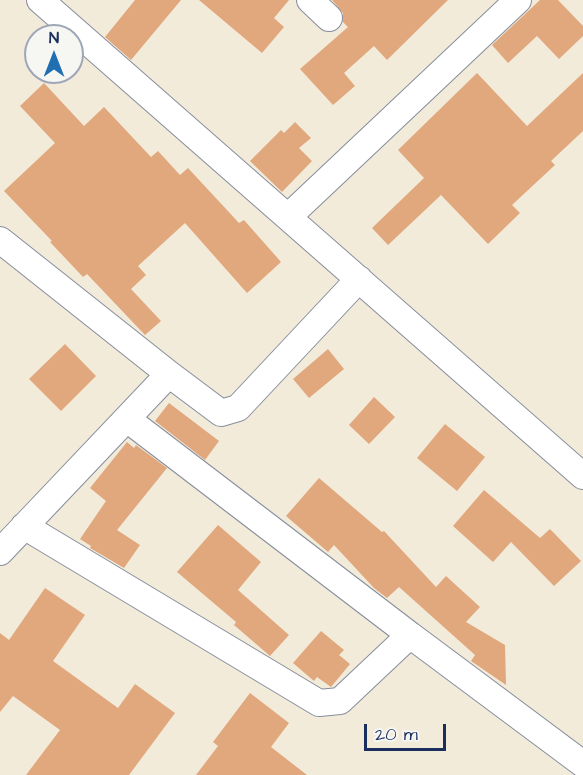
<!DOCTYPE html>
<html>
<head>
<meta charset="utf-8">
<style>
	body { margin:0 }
	#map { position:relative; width:583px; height:775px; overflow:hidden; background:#f2ebda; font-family:"Architects Daughter",sans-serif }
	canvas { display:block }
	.north { position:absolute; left:24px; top:24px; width:60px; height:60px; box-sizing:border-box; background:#f6f6f2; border:2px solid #9ea6b7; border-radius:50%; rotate:0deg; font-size:16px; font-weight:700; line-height:24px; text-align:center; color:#1b2f5e }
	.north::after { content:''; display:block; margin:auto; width:21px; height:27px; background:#1f6fb2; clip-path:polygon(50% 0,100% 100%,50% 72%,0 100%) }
	.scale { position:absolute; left:364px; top:724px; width:82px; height:27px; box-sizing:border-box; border:3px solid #1b2f5e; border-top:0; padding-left:8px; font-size:18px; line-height:21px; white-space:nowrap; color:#1b2f5e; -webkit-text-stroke:4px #f6f6f2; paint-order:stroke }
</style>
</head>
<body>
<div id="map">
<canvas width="583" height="775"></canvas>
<div class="north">N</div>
<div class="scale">20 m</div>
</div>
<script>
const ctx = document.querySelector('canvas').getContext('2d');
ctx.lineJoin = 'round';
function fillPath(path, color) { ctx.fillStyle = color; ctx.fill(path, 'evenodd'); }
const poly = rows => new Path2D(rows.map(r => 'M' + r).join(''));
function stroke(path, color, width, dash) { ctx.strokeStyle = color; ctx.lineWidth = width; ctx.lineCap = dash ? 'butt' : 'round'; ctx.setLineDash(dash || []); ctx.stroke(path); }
fillPath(poly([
	[135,0,181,0,131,60,105,37],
	[199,0,289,0,274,18,284,27,262,53],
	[332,0,448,0,387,60,374,46,344,73,355,86,333,105,300,69,348,27,343,22,343,13],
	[540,0,558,0,583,26,583,36,559,59,537,36,508,63,492,45],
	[477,73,527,126,583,73,583,131,551,161,555,165,512,205,520,213,488,244,441,195,388,245,372,228,424,178,398,150],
	[44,83,84,126,104,107,151,157,158,151,180,175,188,168,239,223,244,220,281,262,247,293,185,223,138,266,146,275,131,289,161,321,145,335,87,274,83,277,50,242,52,241,4,191,55,143,20,106],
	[295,122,311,138,299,148,312,161,282,192,250,161,281,130,284,133],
	[65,344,96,376,61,411,29,379],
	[328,349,344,369,309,398,293,379],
	[374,397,395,417,369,444,349,425],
	[169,403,219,441,205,460,155,421],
	[445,424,485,457,457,491,417,458],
	[127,442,134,448,136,445,167,468,117,530,140,545,124,568,90,548,91,546,80,539,106,501,90,488],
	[319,478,382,532,384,531,436,587,446,576,480,607,466,622,505,645,506,685,471,661,475,655,399,587,387,598,374,588,334,545,328,552,286,516],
	[484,490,540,538,550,529,581,561,554,586,511,542,493,562,453,526],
	[218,525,261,562,238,590,289,635,270,656,234,625,236,622,177,572],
	[45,588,85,615,53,661,118,708,135,684,175,713,129,775,26,775,60,730,13,696,0,712,0,633,9,640],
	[321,631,344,650,339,655,350,664,331,687,317,677,314,681,293,663],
	[250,693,289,723,271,747,307,775,196,775,218,746,213,742]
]), '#e1a77d');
const street = poly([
	[40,0,583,476],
	[310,0,329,18],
	[288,217,518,0],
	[0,240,169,374],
	[24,526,319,703,340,701,410,635,127,419],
	[0,552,169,374,221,413,238,408,359,279],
	[410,635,583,764]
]);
stroke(street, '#868d9c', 28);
stroke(street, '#fff', 26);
</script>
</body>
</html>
